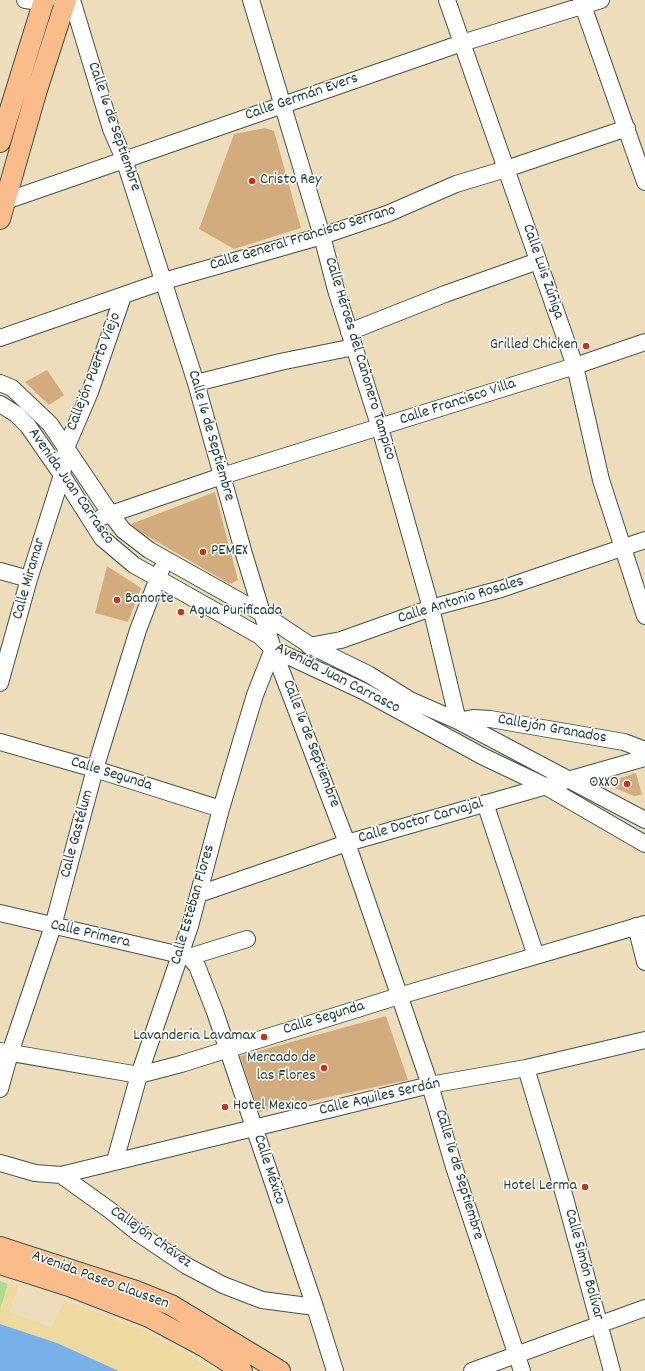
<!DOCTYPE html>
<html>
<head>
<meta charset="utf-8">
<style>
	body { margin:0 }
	canvas { display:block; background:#edb }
</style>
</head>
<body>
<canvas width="645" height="1371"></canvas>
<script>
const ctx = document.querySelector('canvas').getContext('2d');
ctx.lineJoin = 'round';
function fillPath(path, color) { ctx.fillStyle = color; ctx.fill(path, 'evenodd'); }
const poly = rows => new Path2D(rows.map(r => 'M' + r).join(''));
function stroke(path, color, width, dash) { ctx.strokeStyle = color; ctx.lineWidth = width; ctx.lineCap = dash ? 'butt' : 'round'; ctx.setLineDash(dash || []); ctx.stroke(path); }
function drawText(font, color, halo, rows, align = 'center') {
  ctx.font = font + ' Dekko,sans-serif'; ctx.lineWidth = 3; ctx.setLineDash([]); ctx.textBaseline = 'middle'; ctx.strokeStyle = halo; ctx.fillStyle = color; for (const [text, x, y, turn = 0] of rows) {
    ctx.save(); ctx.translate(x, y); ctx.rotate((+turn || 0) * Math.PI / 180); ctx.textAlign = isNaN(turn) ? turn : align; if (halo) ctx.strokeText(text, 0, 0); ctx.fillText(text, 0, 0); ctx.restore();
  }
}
fillPath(poly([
	[0,1281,8,1284,0,1310]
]), '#a8db8b');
fillPath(poly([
	[8,1284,19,1285,9,1312,51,1327,65,1301,143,1330,194,1358,213,1371,119,1371,57,1343,0,1324,0,1310]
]), '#eeda9e');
fillPath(poly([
	[0,1324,57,1343,119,1371,0,1371]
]), '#78b1e9');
fillPath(poly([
	[265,128,274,131,301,228,234,249,199,229,234,134],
	[47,370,64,395,49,405,25,382],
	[215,492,238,580,230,584,142,533,131,524],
	[107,566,141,588,128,622,95,613],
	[636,773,642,795,634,796,615,788,614,780],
	[386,1016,408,1080,259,1112,240,1056]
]), '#d3ac7e');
const minor = poly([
	[25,0,43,2,47,0],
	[72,0,111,129,124,159,196,383,244,554,273,649,347,843,430,1085,454,1167,522,1371],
	[251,0,322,236,336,290,380,428,431,608,458,721],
	[447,0,575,366,601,480,645,616],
	[581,0,645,182],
	[0,203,462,43,601,0],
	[349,332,445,294,538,261],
	[0,338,164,281,322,236,387,214,456,184,506,169,627,128],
	[0,383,12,388,50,424,110,513,123,530,149,550,263,614,311,646,368,674,410,700,458,721,645,820],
	[196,383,280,362,354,347],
	[0,404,16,414,28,426,62,475,102,538,134,565,260,636,273,649,363,691,482,756,545,786,645,844],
	[102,517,222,476,575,366,645,342],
	[0,571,29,579],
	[309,646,341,640,431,608,501,589,645,540],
	[0,683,29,579,62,475,66,448,90,392,123,296],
	[458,721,473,718,490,719,624,742,645,750],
	[0,742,95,769,221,809],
	[485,803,536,956],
	[199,894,347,843,645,758],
	[0,913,189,957,197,966,215,1012,315,1307,335,1371],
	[636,926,645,962],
	[189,957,247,939],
	[0,1051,139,1075,181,1064,399,996,645,924],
	[526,1068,565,1198,612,1371],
	[0,1089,10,1053,53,926,95,769,138,630,161,570],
	[115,1161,139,1075,190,926,221,809,245,728,255,695,273,649],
	[0,1163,35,1173,61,1175,430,1085,526,1068,645,1040],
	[61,1175,111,1211,138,1233,187,1266,223,1285,262,1300,315,1307],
	[472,1371,645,1308]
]);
const major = poly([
	[0,142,44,0],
	[0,219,36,93,66,0],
	[0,1247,136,1291,171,1305,280,1371],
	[0,1264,69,1286,149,1317,205,1347,242,1371]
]);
stroke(minor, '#3e5548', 18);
stroke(major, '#3e5548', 22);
stroke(minor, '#fff', 16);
stroke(major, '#fabc8b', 20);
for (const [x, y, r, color] of [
	[252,181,4,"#c8321e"],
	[586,346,4,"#c8321e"],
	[203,552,4,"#c8321e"],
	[117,600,4,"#c8321e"],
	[181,612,4,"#c8321e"],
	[627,784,4,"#c8321e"],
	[264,1037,4,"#c8321e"],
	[324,1068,4,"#c8321e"],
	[225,1107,4,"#c8321e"],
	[585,1187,4,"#c8321e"]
]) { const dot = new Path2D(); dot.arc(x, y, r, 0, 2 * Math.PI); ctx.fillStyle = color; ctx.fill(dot); stroke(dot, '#fff', 1.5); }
drawText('16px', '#1f3d34', '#fff', [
	["Calle Germán Evers",302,98,-19],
	["Calle 16 de Septiembre",113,127,71],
	["Calle General Francisco Serrano",303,239,-17],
	["Calle Luis Zúñiga",542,272,71],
	["Calle Héroes del Cañonero Tampico",359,359,73],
	["Callejón Puerto Viejo",95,372,-69],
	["Calle Francisco Villa",458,403,-18],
	["Calle 16 de Septiembre",210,436,74],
	["Avenida Juan Carrasco",70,487,55],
	["Calle Miramar",30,579,-74],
	["Calle Antonio Rosales",461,601,-17],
	["Avenida Juan Carrasco",337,679,27],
	["Callejón Granados",552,730,10],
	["Calle 16 de Septiembre",310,744,69],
	["Calle Segunda",111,775,17],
	["Calle Doctor Carvajal",421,822,-16],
	["Calle Gastélum",78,834,-75],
	["Calle Esteban Flores",194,905,-74],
	["Calle Primera",90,935,13],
	["Calle Segunda",324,1019,-17],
	["Calle Aquiles Serdán",380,1098,-13],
	["Calle México",268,1170,72],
	["Calle 16 de Septiembre",458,1175,73],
	["Callejón Chávez",150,1238,35],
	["Calle Simón Bolívar",583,1265,75],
	["Avenida Paseo Claussen",100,1281,20]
]);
drawText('16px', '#1f3d34', '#fff', [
	["Cristo Rey",260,181],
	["Grilled Chicken",578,346,"right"],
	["PEMEX",211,552],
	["Banorte",125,600],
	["Agua Purificada",189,612],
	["OXXO",619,784,"right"],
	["Lavanderia Lavamax",256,1037,"right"],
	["Mercado de",316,1059,"right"],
	["las Flores",316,1077,"right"],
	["Hotel Mexico",233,1107],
	["Hotel Lerma",577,1187,"right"]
], 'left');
</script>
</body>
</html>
